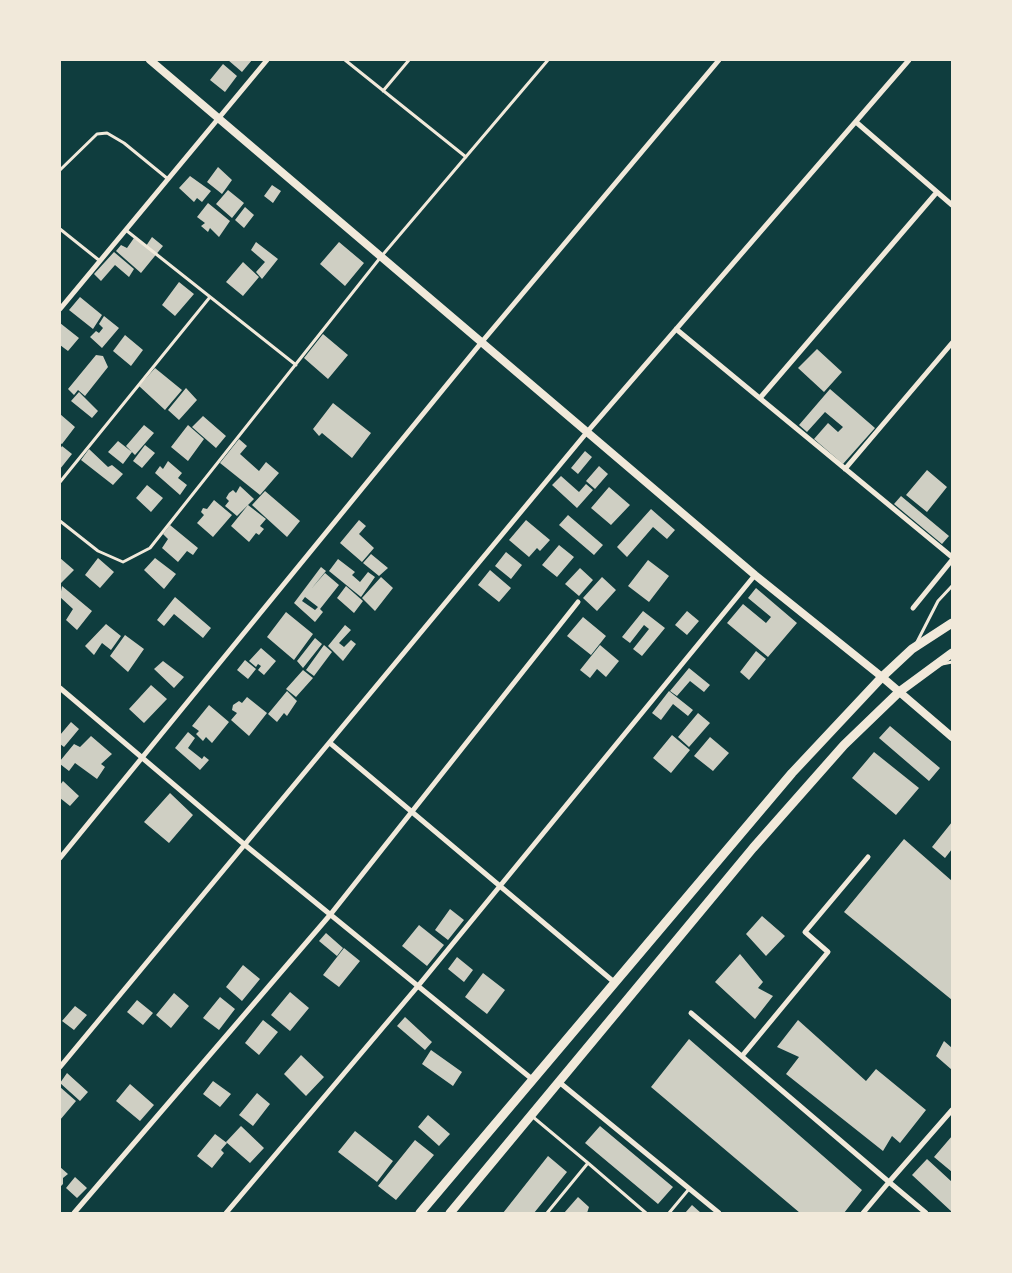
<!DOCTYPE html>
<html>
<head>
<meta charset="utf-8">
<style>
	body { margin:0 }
	#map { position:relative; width:1012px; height:1273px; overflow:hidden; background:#0f3d3e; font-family:"Noto Sans",sans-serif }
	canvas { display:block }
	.frame { position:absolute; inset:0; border:61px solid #f1e9da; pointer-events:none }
</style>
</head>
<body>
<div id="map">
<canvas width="1012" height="1273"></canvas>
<div class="frame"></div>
</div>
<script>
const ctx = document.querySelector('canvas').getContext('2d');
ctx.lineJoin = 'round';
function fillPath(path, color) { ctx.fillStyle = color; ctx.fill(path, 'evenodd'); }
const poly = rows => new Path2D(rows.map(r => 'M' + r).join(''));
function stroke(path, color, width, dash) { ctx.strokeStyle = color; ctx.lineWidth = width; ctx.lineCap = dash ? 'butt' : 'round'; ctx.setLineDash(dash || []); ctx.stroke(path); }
fillPath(poly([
	[228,60,252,60,242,72],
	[223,64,237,76,225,92,210,80],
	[218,167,232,180,222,194,207,182],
	[190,176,211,191,202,202,197,198,194,202,179,188],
	[272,185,281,191,273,203,264,196],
	[228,190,244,203,232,218,216,204],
	[208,203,230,221,219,237,210,228,208,232,201,226,205,223,197,217],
	[245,207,254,215,244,228,235,220],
	[152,237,163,246,141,273,116,251,121,245,127,248,134,238,146,246],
	[256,242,278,259,262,279,256,272,265,262,251,250],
	[339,242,364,263,345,286,320,264],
	[114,252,134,269,129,277,115,265,101,281,94,274],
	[243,262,259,277,243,296,226,282],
	[179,282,194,294,175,316,162,305],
	[80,297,102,315,93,329,69,310],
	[104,316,119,328,102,348,90,337,96,331,99,333,103,328,99,324],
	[60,323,79,338,68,351,60,345],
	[323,334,348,355,328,379,304,358],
	[125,335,143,350,131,366,113,351],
	[817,349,842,372,824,392,798,368],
	[96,355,103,356,108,367,85,396,78,390,74,395,68,389],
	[155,368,182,390,165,410,139,386],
	[186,388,197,400,179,420,168,410],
	[830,389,875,428,843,464,814,439,828,423,838,432,843,427,825,412,807,432,799,425],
	[79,392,98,411,92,418,71,401],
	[333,403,371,433,352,458,322,433,319,436,313,429],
	[60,414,75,427,62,444,60,443],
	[203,416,226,436,216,448,192,427],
	[144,425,154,433,135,455,126,446],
	[188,425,204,439,188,461,171,447],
	[239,439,247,446,240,454,259,471,266,462,279,473,260,495,220,463],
	[118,441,132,452,123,464,108,452],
	[145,445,155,453,142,468,133,461],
	[62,446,72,454,60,469,60,449],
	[89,449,108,467,112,465,123,474,113,485,81,460],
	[585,451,592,457,578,474,571,468],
	[168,461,182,473,178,478,187,485,180,495,155,473,160,466,163,469],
	[599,466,608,474,595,489,586,481],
	[927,470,947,487,927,512,906,495],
	[561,476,579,492,586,484,593,490,577,508,552,485],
	[147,485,163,498,151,512,136,498],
	[240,486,254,499,237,516,225,506,229,501,226,498,229,493,233,490,236,493],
	[609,487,630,505,611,525,591,508],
	[265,491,300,521,287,537,252,505],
	[901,496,949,536,942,544,894,504],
	[214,500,232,515,213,537,197,523,204,515,201,512,203,508,207,509],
	[248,505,266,519,260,526,264,529,259,535,256,533,249,542,231,526],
	[651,509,675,530,667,539,653,527,627,557,617,547],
	[568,515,603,545,594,555,559,525],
	[359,520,366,526,359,534,374,548,362,562,340,543],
	[526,520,550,540,540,551,537,548,529,557,509,540],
	[170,525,198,548,193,555,187,551,178,562,162,548,168,539,163,534],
	[559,545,574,557,557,577,542,565],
	[506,552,522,565,511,579,495,566],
	[371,554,388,568,379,576,363,563],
	[60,558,74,570,61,583,60,582],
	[98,558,114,572,100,588,85,575],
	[155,558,176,574,164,589,144,570],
	[338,559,355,572,352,575,360,582,368,572,375,577,361,597,329,571],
	[648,560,669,576,649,602,628,586],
	[321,567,326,571,311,589,325,573,339,585,320,609,323,612,315,622,294,603],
	[305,597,318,607,315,610,302,601],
	[580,568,593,580,579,596,565,584],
	[490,570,511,588,499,602,478,585],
	[381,577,393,588,375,611,362,598],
	[602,577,616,590,597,611,583,598],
	[62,586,92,611,77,630,66,620,73,609,60,597],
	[346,586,363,601,354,613,337,598],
	[756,588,797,623,768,657,727,623,743,604,766,623,771,617,748,598],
	[175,597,211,628,203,638,174,614,164,626,157,620],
	[643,611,665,628,642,656,633,649,649,629,644,625,630,643,622,637],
	[687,611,699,621,687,635,675,625],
	[286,612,313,634,294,660,267,637],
	[583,617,606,636,591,655,567,636],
	[106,624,121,636,111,650,102,643,94,655,85,646],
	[345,625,351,630,339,643,344,647,351,640,356,644,343,661,328,646],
	[125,635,144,649,128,672,110,656],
	[315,638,322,644,303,668,297,661],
	[324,645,332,652,314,676,306,670],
	[600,645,619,661,606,677,597,669,590,678,580,670],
	[261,648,276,661,264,675,258,670,261,666,258,664,256,667,249,661],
	[756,651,766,659,749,680,740,672],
	[245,660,256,669,248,679,237,670],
	[163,661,184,677,174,688,154,669],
	[689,668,710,685,704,692,690,681,677,696,670,691],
	[303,670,313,678,296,697,286,689],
	[151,685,167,699,144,723,129,709],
	[287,691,297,701,287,716,284,713,277,722,268,714],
	[669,691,693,710,688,716,673,704,661,720,652,713],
	[247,697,267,713,249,736,231,720,237,713,232,710,233,705,239,701,242,703],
	[209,705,229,722,212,743,206,737,203,741,196,734,199,731,192,726],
	[698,713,710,723,689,747,678,737],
	[71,722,79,729,64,747,60,744,60,735],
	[890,726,940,768,929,781,879,738],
	[188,732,195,738,188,748,202,759,204,756,209,760,200,770,175,748],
	[672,735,690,750,671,773,653,758],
	[91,736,112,754,101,764,105,767,97,779,75,763,69,771,60,764,60,761,74,744,80,747],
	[710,737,729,753,713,771,694,756],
	[874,752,919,788,896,815,852,778],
	[63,781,79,796,70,806,60,798,60,785],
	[170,793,193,815,169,843,144,822],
	[952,822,952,849,945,858,932,847],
	[904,839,952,881,952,1000,844,912],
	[450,909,464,920,448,940,435,930],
	[762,916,785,936,766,956,746,934],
	[419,925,444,945,427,966,402,946],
	[326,933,343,948,337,956,319,941],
	[344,948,360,961,339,987,323,975],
	[740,954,763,982,758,988,773,996,755,1019,715,982],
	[457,957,473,970,464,982,448,969],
	[243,965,260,979,242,1001,226,987],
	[483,973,505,990,487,1014,465,997],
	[290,992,309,1008,290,1031,271,1015],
	[174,993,189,1006,171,1028,156,1015],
	[220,997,235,1009,219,1030,203,1018],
	[137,1000,153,1013,143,1025,127,1012],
	[75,1006,87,1015,74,1030,62,1021],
	[405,1017,432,1042,425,1050,397,1026],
	[263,1020,278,1032,259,1055,245,1043],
	[798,1020,866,1081,876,1069,926,1110,900,1143,892,1136,883,1151,786,1074,799,1057,777,1047],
	[689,1039,862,1190,844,1213,800,1213,651,1087],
	[944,1041,952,1048,952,1070,936,1056],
	[431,1050,462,1072,453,1086,422,1064],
	[301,1055,324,1077,306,1096,284,1074],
	[67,1073,88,1092,80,1101,60,1083],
	[213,1081,231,1094,220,1107,203,1094],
	[130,1084,154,1105,140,1121,116,1101],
	[60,1087,76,1101,60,1120],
	[257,1093,270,1104,253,1126,239,1115],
	[428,1115,450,1134,439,1146,418,1127],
	[241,1126,264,1148,250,1163,226,1142],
	[600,1126,673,1187,658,1204,585,1143],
	[355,1131,393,1161,377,1182,338,1152],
	[215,1134,227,1143,221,1150,224,1153,212,1168,197,1156],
	[952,1136,952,1172,934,1157],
	[415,1140,434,1155,396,1200,378,1186],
	[548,1156,567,1172,534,1213,503,1213],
	[927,1159,952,1182,952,1212,912,1175],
	[60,1167,68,1174,63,1178,63,1184,60,1187],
	[75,1177,87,1188,77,1198,66,1188],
	[578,1197,589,1207,587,1213,564,1213],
	[692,1205,701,1213,685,1213]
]), '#cfcfc3');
stroke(poly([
	[345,60,466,157],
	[383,91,409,60],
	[60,170,97,134,107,133,124,143,168,179],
	[60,229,100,261],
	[127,231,296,365],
	[60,482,210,297],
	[60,521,98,551,123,562,150,548,380,258,548,60],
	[917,642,938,601,952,586],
	[942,664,952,662],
	[533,1117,588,1163],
	[547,1213,588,1163,646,1213],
	[669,1213,689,1189]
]), '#f1e9da', 3);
stroke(poly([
	[856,122,952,205],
	[60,309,267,60],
	[676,329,952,557],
	[760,398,937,192],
	[845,469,952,343],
	[913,608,952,560],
	[60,688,245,845,532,1079],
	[330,743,614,982],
	[60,858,481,343,719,60],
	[691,1013,889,1182,863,1213],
	[742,1056,828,952,805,932,868,857],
	[60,1067,588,431,909,60],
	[559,1082,719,1213],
	[74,1213,330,915,578,602],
	[226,1213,418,986,755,575],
	[926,1213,889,1182,952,1110]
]), '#f1e9da', 5);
stroke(poly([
	[150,60,755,575,882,677,952,737]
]), '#f1e9da', 8);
stroke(poly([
	[420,1213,792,773,882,677,912,649,952,623],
	[450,1213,753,848,844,745,899,692,952,653]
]), '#f1e9da', 9);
</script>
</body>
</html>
